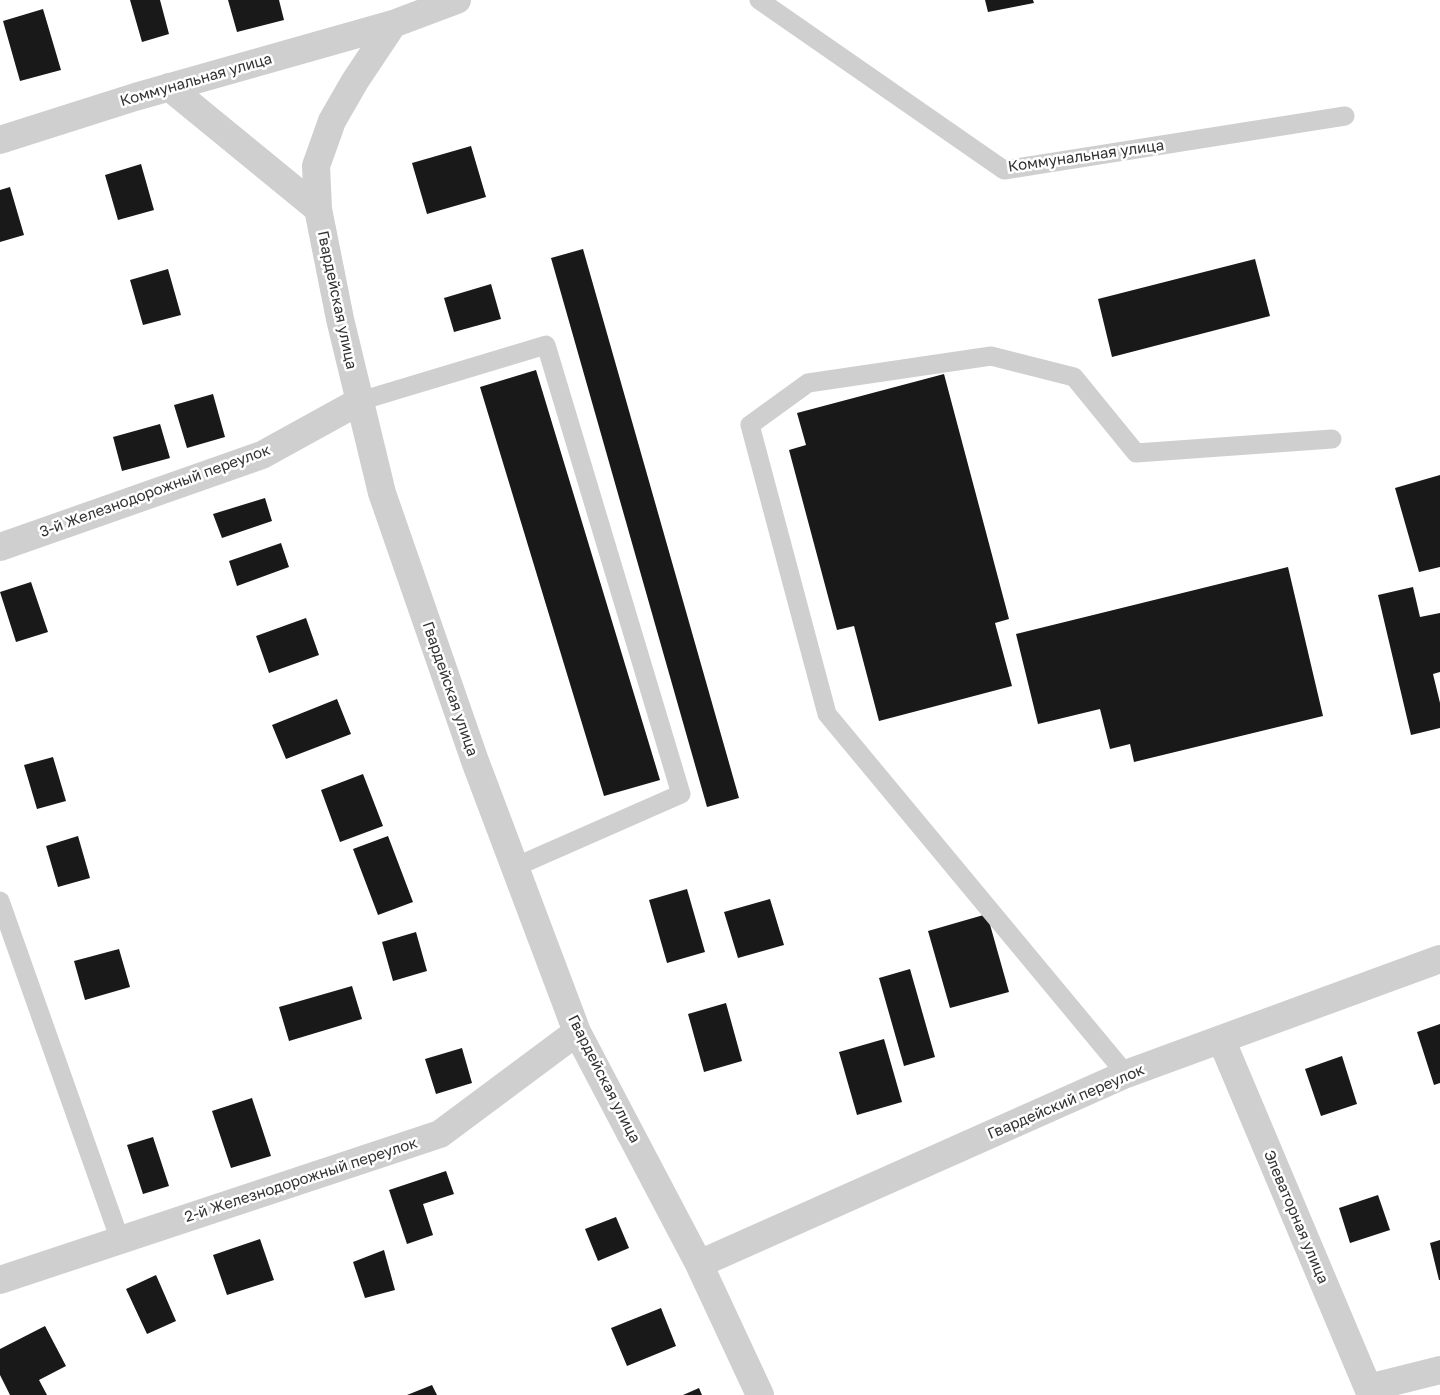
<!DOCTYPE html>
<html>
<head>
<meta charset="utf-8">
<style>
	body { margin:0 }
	canvas { display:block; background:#fff }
</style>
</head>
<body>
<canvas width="1440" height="1395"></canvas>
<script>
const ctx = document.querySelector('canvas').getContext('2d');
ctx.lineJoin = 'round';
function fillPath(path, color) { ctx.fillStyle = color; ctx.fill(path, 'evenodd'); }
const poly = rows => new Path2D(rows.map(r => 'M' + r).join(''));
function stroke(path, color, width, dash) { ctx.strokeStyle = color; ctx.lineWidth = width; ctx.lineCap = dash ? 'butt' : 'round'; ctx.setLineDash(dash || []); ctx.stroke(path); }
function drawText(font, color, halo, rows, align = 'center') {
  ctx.font = font + ' "Golos Text",sans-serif'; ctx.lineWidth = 5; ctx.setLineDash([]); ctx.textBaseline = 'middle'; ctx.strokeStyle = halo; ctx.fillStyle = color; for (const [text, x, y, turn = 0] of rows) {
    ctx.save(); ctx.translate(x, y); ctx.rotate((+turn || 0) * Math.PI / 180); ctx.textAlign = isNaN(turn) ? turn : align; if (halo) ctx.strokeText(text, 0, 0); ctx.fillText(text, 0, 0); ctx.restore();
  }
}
fillPath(poly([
	[130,0,160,0,169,34,142,42],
	[228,0,279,0,284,20,237,32],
	[985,0,1033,0,1034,3,988,12],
	[43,9,61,70,20,81,3,21],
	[471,146,486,197,427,214,412,163],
	[141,164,154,210,118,220,105,175],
	[10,187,24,235,0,242,0,190],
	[583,249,739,798,707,807,551,258],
	[1255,259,1270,316,1112,357,1098,299],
	[168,269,181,315,143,325,130,280],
	[491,284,501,319,454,332,444,298],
	[536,370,660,780,604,796,480,387],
	[944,374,1009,619,995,623,1012,686,879,721,854,626,837,630,789,450,806,445,797,413],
	[213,394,225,437,187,448,174,405],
	[160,424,170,458,122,471,113,437],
	[1440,475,1440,567,1419,572,1395,488],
	[265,498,272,521,222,538,213,514],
	[281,543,289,567,237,586,229,561],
	[1288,567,1323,716,1134,762,1130,744,1110,749,1100,709,1038,724,1016,634],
	[31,582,48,632,16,642,0,592],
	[1413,587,1420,617,1440,613,1440,672,1433,674,1440,703,1440,728,1411,735,1378,595],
	[306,618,319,655,269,673,256,636],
	[337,699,351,734,286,759,272,725],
	[53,757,66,801,37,809,24,765],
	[363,774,383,826,340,842,321,790],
	[78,836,90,878,58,887,46,846],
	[388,836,413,902,378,915,353,849],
	[687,889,705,952,667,963,649,900],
	[770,899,784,945,738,958,724,912],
	[987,914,1009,992,950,1008,928,931],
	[416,932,427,971,393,981,382,942],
	[119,949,130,987,85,1000,74,961],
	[910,969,935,1057,904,1066,879,978],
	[352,986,362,1019,289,1041,279,1007],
	[726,1003,742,1061,704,1072,688,1014],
	[1440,1024,1440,1083,1434,1085,1417,1032],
	[884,1039,902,1102,857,1115,839,1052],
	[462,1048,472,1083,436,1094,425,1059],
	[1342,1056,1357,1104,1321,1116,1305,1069],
	[252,1098,271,1156,231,1168,212,1111],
	[153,1137,169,1186,143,1194,127,1145],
	[446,1171,454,1194,423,1204,433,1235,407,1244,389,1190],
	[1378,1195,1390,1230,1350,1243,1339,1208],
	[616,1217,629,1248,598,1261,585,1229],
	[260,1239,274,1280,227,1295,213,1255],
	[1440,1240,1440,1280,1439,1280,1430,1243],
	[384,1250,395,1290,365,1298,353,1262],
	[156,1275,176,1321,147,1334,126,1289],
	[661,1308,676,1346,627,1366,611,1328],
	[45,1326,66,1366,39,1380,47,1395,10,1395,0,1375,0,1349],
	[432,1385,437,1395,407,1395],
	[699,1388,702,1395,683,1395]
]), '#191919');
stroke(poly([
	[759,0,1004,170,1345,116],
	[360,401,546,345,681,794,515,867],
	[0,901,120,1240],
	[1126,1074,827,714,750,425,808,383,991,356,1074,377,1136,453,1332,439]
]), '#cfcfcf', 19);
stroke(poly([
	[393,24,355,81,332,121,316,166,318,209,340,319,382,493,475,761,577,1032,699,1264,760,1395],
	[169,87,318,209],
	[0,140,135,97,393,24,457,0],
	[0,547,262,455,360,401],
	[1221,1039,1371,1395],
	[699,1264,1126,1074,1440,959],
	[0,1280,440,1134,577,1032],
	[1368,1388,1440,1370]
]), '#cfcfcf', 28);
drawText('15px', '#323232', '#fff', [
	["Коммунальная улица",196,80,-16],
	["Коммунальная улица",1086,156,-8],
	["Гвардейская улица",337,300,78],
	["3-й Железнодорожный переулок",155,491,-20],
	["Гвардейская улица",450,689,71],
	["Гвардейская улица",604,1079,63],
	["Гвардейский переулок",1066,1102,-23],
	["2-й Железнодорожный переулок",301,1180,-18],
	["Элеваторная улица",1296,1217,67]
]);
</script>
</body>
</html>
